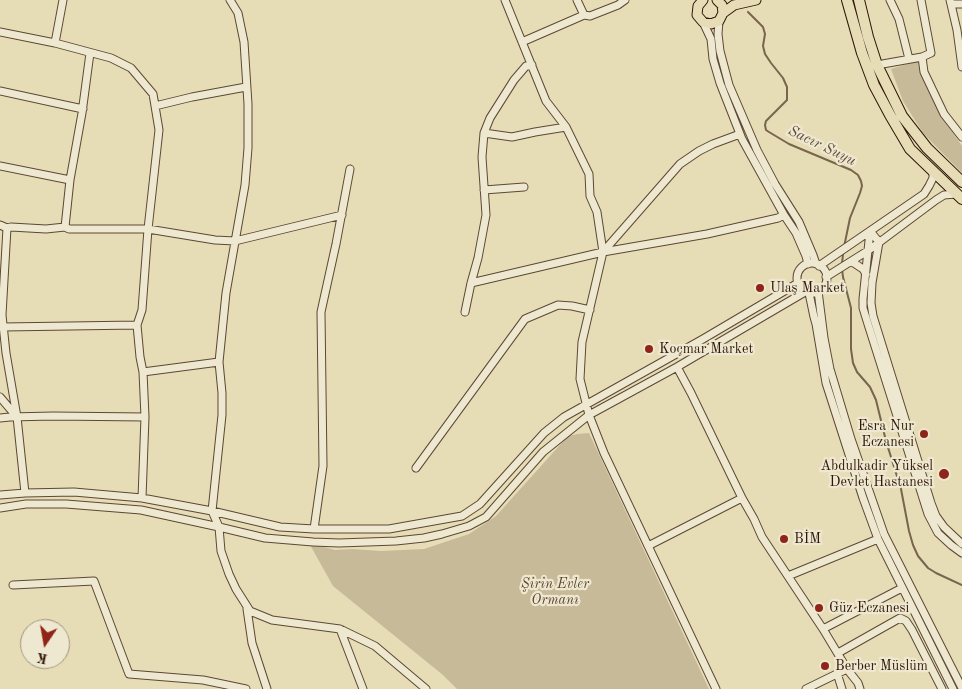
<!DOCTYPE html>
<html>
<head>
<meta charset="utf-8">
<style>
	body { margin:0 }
	#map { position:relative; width:962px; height:689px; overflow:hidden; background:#e6dcb6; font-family:"Old Standard TT",serif }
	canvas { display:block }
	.north { position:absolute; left:20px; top:619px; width:50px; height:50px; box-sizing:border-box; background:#efe8d0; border:1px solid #a29480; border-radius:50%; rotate:192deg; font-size:14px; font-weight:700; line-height:20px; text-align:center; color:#2e1608 }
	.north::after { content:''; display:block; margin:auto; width:18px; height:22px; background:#8f2418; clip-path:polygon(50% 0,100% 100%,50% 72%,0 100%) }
</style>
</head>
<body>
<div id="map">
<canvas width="962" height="689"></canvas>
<div class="north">K</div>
</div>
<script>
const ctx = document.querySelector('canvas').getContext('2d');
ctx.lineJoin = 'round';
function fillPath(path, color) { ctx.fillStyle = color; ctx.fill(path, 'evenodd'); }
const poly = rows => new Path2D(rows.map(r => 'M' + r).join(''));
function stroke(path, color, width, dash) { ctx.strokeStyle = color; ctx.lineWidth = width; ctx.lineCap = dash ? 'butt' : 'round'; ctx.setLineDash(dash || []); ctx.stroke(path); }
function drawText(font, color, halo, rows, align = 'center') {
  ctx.font = font + ' "Old Standard TT",serif'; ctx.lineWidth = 4.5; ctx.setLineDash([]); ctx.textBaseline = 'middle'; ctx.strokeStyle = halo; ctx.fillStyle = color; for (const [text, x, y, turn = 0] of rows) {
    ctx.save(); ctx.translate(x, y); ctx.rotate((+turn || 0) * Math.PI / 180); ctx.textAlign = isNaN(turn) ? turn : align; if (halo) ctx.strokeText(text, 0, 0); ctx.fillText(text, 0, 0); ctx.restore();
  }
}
fillPath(poly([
	[917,61,944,120,962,146,962,173,923,133,903,101,891,69],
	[589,433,709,689,457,689,443,675,333,586,309,543,335,550,352,549,381,551,424,549,469,534,496,516,568,436,578,434]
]), '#c7ba98');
stroke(poly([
	[748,12,763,27,765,34,763,46,765,54,771,63,783,78,787,87,787,100,766,121,765,125,766,130,769,132,789,144,851,170,858,175,861,181,862,186,860,193,850,218,844,247],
	[842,264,843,254],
	[842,269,843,277,851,308,851,349,853,363,857,372,870,387,876,400,886,441,901,489,909,531,913,545,918,556,928,568,936,573,962,585]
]), '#77654d', 2);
const minor = poly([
	[230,0,238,13,244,42,248,104,248,148,245,185,226,293,219,362,222,393,222,415,212,511,219,527,221,551,229,574,236,589,250,611,272,620,340,629,375,646,426,689],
	[505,0,546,101,566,127,589,174,590,196,597,212,603,252],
	[577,0,584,15,590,16,618,5,625,0],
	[890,0,899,19,909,59],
	[921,0,931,53,922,57],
	[950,0,957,30,962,67],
	[951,4,962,4],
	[719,21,718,34,720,51,729,85,757,150,775,184,799,222,813,255,816,264],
	[703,22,711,39,713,59,720,83,742,139,784,215,796,233,806,256,808,264],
	[0,32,55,43,111,58,131,68,153,94,159,130,148,229,142,310,137,325,140,357,143,372,145,417,142,498],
	[522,42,584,15],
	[55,43,63,0],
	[877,65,922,57,924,72,944,114,962,137],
	[0,91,83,109],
	[155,106,192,97,246,87],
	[484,133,512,137,535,132,566,127],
	[0,166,70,180],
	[484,190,524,187],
	[0,225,7,228,11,227,46,229,65,227,69,229,148,229,215,240,235,241,342,215],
	[65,227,70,180,82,113,90,53],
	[7,228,2,315,6,353,17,417,25,493],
	[870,231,863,299,863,308,867,321,928,514,938,533,951,545,962,553],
	[870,231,879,242,872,283,871,303,873,316,931,503,936,516,944,527,962,544],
	[850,262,854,263,863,269,866,274],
	'797 278a15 15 0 1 1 30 0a15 15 0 1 1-30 0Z',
	[819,266,924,194,929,186,933,178,933,171],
	[826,277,869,250,936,200,944,195,956,194],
	[471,283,603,252,707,234,778,218,784,215],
	[818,291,824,338,830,369,851,439,884,534,962,688],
	[809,293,814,317,816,324,826,383,863,498,878,539,953,689],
	[465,312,471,283,478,258,486,215,482,157,484,133,490,118,514,80,526,66,532,65],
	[3,327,137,325],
	[677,367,691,393,742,498,754,519,762,537,823,629,847,669,858,683,860,689],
	[143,372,219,362],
	[0,397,17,417],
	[0,418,10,417,53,416,145,417],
	[416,468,525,319,558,305,572,306,590,310],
	[0,495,25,493,74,492,142,498,212,511,280,527,314,529,389,529,462,516,480,504,544,433,564,417,703,339,798,283],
	[0,508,26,504,66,504,141,510,219,527,265,538,313,542,339,543,396,541,424,538,442,534,469,526,486,517,543,452,589,415,677,367,805,292],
	[314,529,323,466,321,312,336,244,350,169],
	[648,546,742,498],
	[788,576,878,539],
	[13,585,94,581,129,674,203,680,246,689],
	[247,609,252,643,267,689],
	[340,629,363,689],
	[823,629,902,588],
	[838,653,900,618,906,621,912,630,942,689],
	[837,673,842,689],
	[716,689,604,453,589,415,580,379,582,342,603,252,680,164,699,151,713,144,740,134],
	[806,689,847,669]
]);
const major = poly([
	[703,0,698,6,697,15,703,22,711,24,719,21,723,13,722,5,717,0],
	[723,13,734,5,756,0]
]);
const highway = poly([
	[847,0,862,53,874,85,890,115,910,149,962,199],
	[859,0,868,37,877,65,902,116,927,148,962,182]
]);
stroke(minor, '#5c4834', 9);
stroke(major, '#2e1608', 11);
stroke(highway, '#2e1608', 12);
stroke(minor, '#efe8d0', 7);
stroke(major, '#e6dcb6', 9);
stroke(highway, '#e6dcb6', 10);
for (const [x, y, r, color] of [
	[760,288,5,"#8f2418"],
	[649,349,5,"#8f2418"],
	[924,434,5,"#8f2418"],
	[944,474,6,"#8f2418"],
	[784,539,5,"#8f2418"],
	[819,608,5,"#8f2418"],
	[825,666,5,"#8f2418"]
]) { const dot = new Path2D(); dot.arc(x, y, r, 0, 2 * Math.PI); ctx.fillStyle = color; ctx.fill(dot); stroke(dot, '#efe8d0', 2); }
drawText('14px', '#2e1608', '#efe8d0', [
	["Ulaş Market",770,288],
	["Koçmar Market",659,349],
	["Esra Nur",914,426,"right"],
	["Eczanesi",914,442,"right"],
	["Abdulkadir Yüksel",933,466,"right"],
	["Devlet Hastanesi",933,482,"right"],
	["BİM",794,539],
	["Güz Eczanesi",829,608],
	["Berber Müslüm",835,666]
], 'left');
drawText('italic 14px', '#5c4733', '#efe8d0', [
	["Şirin Evler",555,584],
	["Ormanı",555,600]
]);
drawText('italic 15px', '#5e4a36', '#efe8d0', [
	["Sacır Suyu",822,146,26]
]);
</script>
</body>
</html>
